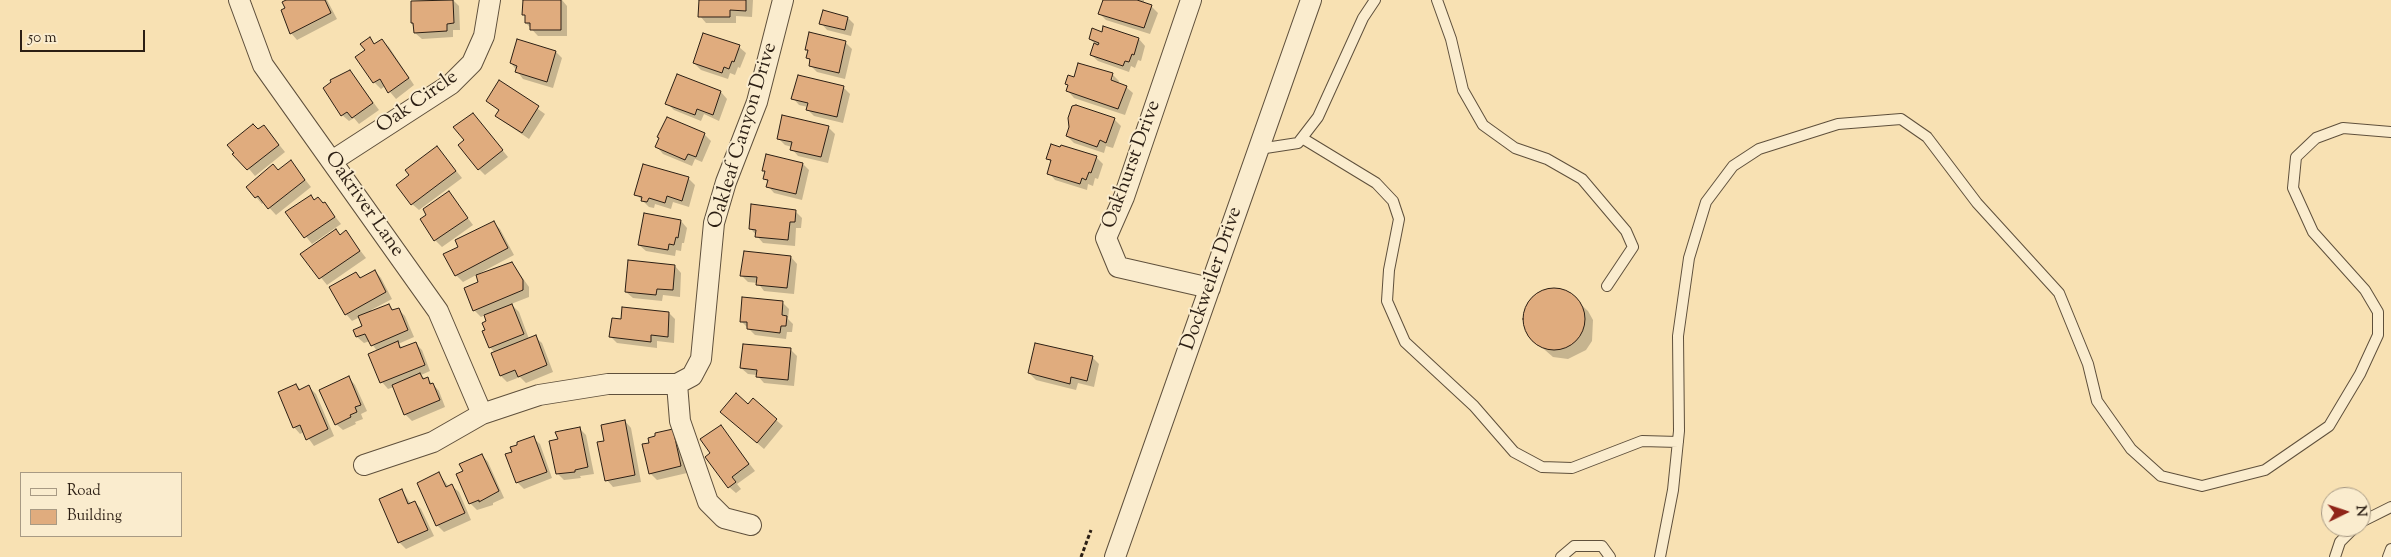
<!DOCTYPE html>
<html>
<head>
<meta charset="utf-8">
<style>
	body { margin:0 }
	#map { position:relative; width:2391px; height:557px; overflow:hidden; background:#f8e1b3; font-family:"Sorts Mill Goudy",serif }
	canvas { display:block }
	.legend { position:absolute; left:20px; top:472px; width:162px; height:65px; box-sizing:border-box; background:#faecce; border:1px solid #a89a84; margin:0; padding:6px 9px; list-style:none; font-size:15px; color:#2c1f14 }
	.legend li { display:flex; align-items:center; gap:10px; height:25px }
	.legend b { width:25px; border:1px solid #a89a84 }
	.north { position:absolute; left:2321px; top:487px; width:50px; height:50px; box-sizing:border-box; background:#faecce; border:1px solid #a89a84; border-radius:50%; rotate:86deg; font-size:14px; font-weight:700; line-height:20px; text-align:center; color:#2c1f14 }
	.north::after { content:''; display:block; margin:auto; width:18px; height:22px; background:#8f2418; clip-path:polygon(50% 0,100% 100%,50% 72%,0 100%) }
	.scale { position:absolute; left:20px; top:30px; width:125px; height:22px; box-sizing:border-box; border:2px solid #2c1f14; border-top:0; padding-left:6px; font-size:15px; line-height:18px; white-space:nowrap; color:#2c1f14; -webkit-text-stroke:4px #faecce; paint-order:stroke }
</style>
</head>
<body>
<div id="map">
<canvas width="2391" height="557"></canvas>
<ul class="legend">
<li><b style="height:6px;background:#faecce"></b>Road</li>
<li><b style="height:14px;background:#e0ac7e"></b>Building</li>
</ul>
<div class="north">N</div>
<div class="scale">50 m</div>
</div>
<script>
const ctx = document.querySelector('canvas').getContext('2d');
ctx.lineJoin = 'round';
function fillPath(path, color) { ctx.fillStyle = color; ctx.fill(path, 'evenodd'); }
const poly = rows => new Path2D(rows.map(r => 'M' + r).join(''));
function stroke(path, color, width, dash) { ctx.strokeStyle = color; ctx.lineWidth = width; ctx.lineCap = dash ? 'butt' : 'round'; ctx.setLineDash(dash || []); ctx.stroke(path); }
function drawText(font, color, halo, rows, align = 'center') {
  ctx.font = font + ' "Sorts Mill Goudy",serif'; ctx.lineWidth = 4; ctx.setLineDash([]); ctx.textBaseline = 'middle'; ctx.strokeStyle = halo; ctx.fillStyle = color; for (const [text, x, y, turn = 0] of rows) {
    ctx.save(); ctx.translate(x, y); ctx.rotate((+turn || 0) * Math.PI / 180); ctx.textAlign = isNaN(turn) ? turn : align; if (halo) ctx.strokeText(text, 0, 0); ctx.fillText(text, 0, 0); ctx.restore();
  }
}
fillPath(poly([
	[289,0,327,0,337,19,297,40,291,33,284,19,286,18],
	[453,0,459,6,460,30,453,30,453,37,422,39,415,33,412,23,413,2],
	[524,0,562,0,567,6,567,36,538,36,526,23],
	[700,0,753,0,752,17,736,16,736,23,706,23,700,16],
	[1104,0,1144,0,1144,4,1151,6,1158,13,1150,34,1106,20,1100,14],
	[848,18,854,24,851,36,827,30,821,23],
	[1104,28,1139,39,1145,46,1141,61,1138,60,1135,68,1131,66,1129,72,1098,61,1091,55,1095,44,1090,39,1102,33],
	[370,39,375,45,382,40,389,47,414,85,396,99,385,86,381,89,374,82,357,57,366,51],
	[846,43,852,49,845,79,817,72,810,65,807,49],
	[739,47,746,53,740,68,738,67,735,75,730,73,728,79,701,70,694,63],
	[556,52,562,58,553,88,523,79,511,63],
	[350,71,379,110,359,124,354,118,349,121,342,115],
	[1112,74,1119,81,1118,84,1126,87,1133,93,1125,115,1074,98,1068,91,1069,86,1067,84,1075,78],
	[1110,77,1113,77,1110,87],
	[678,75,721,92,727,99,719,121,704,114,701,121,674,110,667,103],
	[500,82,545,114,529,139,504,122,497,115,500,111,487,101],
	[843,87,850,94,843,123,814,116,807,109,808,107,799,105,793,98],
	[473,114,508,157,485,175,479,169,465,140],
	[1114,119,1121,126,1113,148,1106,146,1104,153,1074,143,1067,136],
	[264,126,285,152,255,176,229,145],
	[828,127,835,134,828,163,798,156,792,149,792,147,785,145,778,138],
	[704,134,711,141,702,162,695,159,692,166,663,154,657,147],
	[437,147,462,178,419,210,412,204,411,175],
	[1096,157,1103,164,1098,179,1095,178,1093,186,1088,184,1087,190,1055,180,1049,173,1052,163,1047,158],
	[291,162,311,187,276,215,264,202,262,204,256,197,279,172],
	[803,164,809,170,802,200,774,193,768,186,764,170],
	[688,178,695,185,689,207,673,202,671,209,655,204,654,208,649,207,636,194],
	[449,193,473,225,442,247,435,240],
	[311,196,315,201,325,204,341,224,312,244,287,213],
	[795,211,802,218,801,228,796,228,795,246,763,243,750,228],
	[681,221,687,228,684,243,682,243,681,251,676,250,675,256,646,251,639,245],
	[494,223,500,229,514,255,463,282,456,275,460,247],
	[346,232,366,258,327,285,302,254],
	[791,257,797,264,794,294,764,291,758,283,748,282,741,275],
	[512,263,529,287,529,297,511,304,519,312,529,339,535,337,542,343,553,372,526,383,520,377,507,382,501,376,495,353,490,347,485,315,481,317,474,310,480,282],
	[675,266,681,273,680,297,663,295,662,301,633,298,626,292],
	[375,271,381,278,392,299,371,310,372,312,389,305,394,311,398,309,405,316,414,337,398,344,403,348,416,344,422,350,430,371,421,375,425,379,427,378,439,391,445,407,412,421,405,414,394,387,388,389,382,382,377,351,370,341,364,343,357,337,355,331,364,327,360,317,352,321,346,314,356,273,362,278],
	[1555,289,1565,291,1577,301,1588,311,1593,320,1592,341,1586,350,1568,359,1553,357,1530,337,1525,327,1524,317,1532,298,1540,292],
	[782,302,789,309,788,319,793,324,792,332,787,332,786,339,755,335,741,321],
	[669,313,675,319,674,343,657,341,657,348,617,343,611,337,622,320],
	[790,349,797,356,794,386,764,383,757,375,748,374,741,368],
	[1092,357,1099,364,1094,387,1078,383,1076,390,1036,380,1029,373],
	[349,378,355,385,367,411,361,414,363,419,355,422,356,424,343,430,336,424],
	[296,385,301,390,309,387,316,394,334,436,314,446,304,432,300,434,294,427],
	[748,406,776,420,783,426,764,449,728,418],
	[625,421,631,428,641,482,613,487,607,480,605,442],
	[721,427,755,471,737,484,741,489,736,493,729,487,712,453],
	[579,428,586,435,594,474,580,476,581,478,564,480,557,473,559,440],
	[672,431,679,437,687,473,657,480,650,473,650,444],
	[533,438,540,444,552,478,524,489,517,482,513,453],
	[482,455,488,462,504,498,493,503,493,505,477,510,470,503,465,471],
	[439,474,449,487,452,486,459,492,471,520,444,532,437,525],
	[402,490,411,504,415,502,421,509,434,536,406,549,399,542]
]), '#0003');
const building = poly([
	[286,0,325,0,331,13,290,34,281,10,285,8,282,2,286,0],
	[453,0,454,23,447,24,447,31,414,33,413,23,411,23,411,1,453,0],
	[523,0,561,0,561,30,530,30,530,23,525,23,525,15,522,15,523,0],
	[699,0,746,0,746,11,730,10,730,17,698,17,699,0],
	[1103,0,1137,0,1152,5,1144,28,1098,14,1103,0],
	[823,10,848,17,845,30,819,24,823,10],
	[1103,26,1139,38,1134,55,1132,54,1129,62,1125,61,1123,66,1090,55,1094,43,1098,45,1099,43,1089,39,1092,28,1102,32,1103,26],
	[809,32,846,41,839,73,809,66,810,59,806,58,808,50,805,50,809,32],
	[703,33,740,45,734,62,732,61,729,69,724,67,722,73,693,63,703,33],
	[370,37,374,44,382,39,409,78,388,93,380,79,373,83,355,57,365,50,360,44,370,37],
	[517,39,556,51,547,82,515,72,517,66,510,63,517,39],
	[1078,63,1113,73,1111,80,1127,86,1118,109,1066,91,1068,85,1065,84,1068,75,1074,77,1078,63],
	[350,70,373,103,352,118,347,112,341,116,323,88,331,82,330,80,350,70],
	[677,74,721,91,713,115,697,109,695,115,665,104,677,74],
	[798,75,844,86,837,117,806,110,808,103,791,99,798,75],
	[499,80,539,106,522,133,495,116,499,110,486,101,499,80],
	[1076,105,1115,118,1106,143,1100,140,1097,147,1066,136,1069,127,1068,118,1072,106,1076,105],
	[473,113,503,150,478,170,458,145,464,140,453,127,473,113],
	[782,115,829,126,821,157,790,150,792,142,777,139,782,115],
	[667,117,705,133,696,157,688,154,685,160,655,147,659,138,657,137,667,117],
	[253,124,258,129,264,125,279,145,247,170,232,154,234,153,227,145,253,124],
	[1051,144,1060,147,1061,145,1097,156,1091,173,1089,172,1086,180,1082,178,1080,184,1047,174,1051,160,1046,159,1051,144],
	[437,146,456,171,411,205,396,185,409,175,405,170,437,146],
	[766,154,803,163,796,194,766,187,768,180,763,179,765,171,762,171,766,154],
	[291,160,305,180,268,209,258,196,255,198,246,187,273,164,278,170,291,160],
	[643,164,689,177,682,201,667,196,665,203,649,198,647,202,641,201,642,197,634,195,643,164],
	[449,191,468,218,434,241,420,219,426,215,423,209,449,191],
	[311,195,314,200,318,197,323,203,325,202,335,217,304,238,285,212,311,195],
	[751,204,796,210,795,222,790,222,788,240,755,237,756,230,749,229,751,204],
	[644,213,681,220,678,238,676,237,674,245,669,244,668,250,638,245,644,213],
	[494,221,508,248,455,276,443,254,458,247,455,240,494,221],
	[336,229,340,235,346,230,360,251,319,279,300,254,336,229],
	[744,251,791,256,787,288,756,285,757,277,740,276,744,251],
	[628,260,675,265,673,290,657,289,656,295,625,292,628,260],
	[512,262,523,280,523,290,473,311,464,288,478,282,476,275,512,262],
	[375,270,386,292,345,315,329,287,356,272,360,278,375,270],
	'1523 319a31 31 0 1 1 62 0a31 31 0 1 1-62 0Z',
	[742,297,783,301,782,315,787,316,786,326,781,326,780,333,747,329,747,322,740,322,742,297],
	[389,304,392,310,399,308,408,330,371,346,365,334,356,337,353,330,362,326,358,316,389,304],
	[512,304,524,334,489,348,482,331,485,330,482,323,486,321,484,315,512,304],
	[622,307,669,312,668,337,651,335,651,342,609,337,612,318,621,319,622,307],
	[536,335,547,365,518,377,515,370,500,376,491,353,536,335],
	[398,341,400,348,416,342,425,365,380,383,368,354,398,341],
	[1035,343,1093,356,1087,381,1071,377,1070,384,1028,373,1035,343],
	[743,344,791,348,788,380,756,377,757,370,740,368,743,344],
	[420,373,423,379,428,377,430,384,433,383,440,400,404,415,392,385,420,373],
	[349,376,361,405,355,407,357,412,350,415,351,417,335,425,319,390,349,376],
	[296,384,299,390,309,385,328,429,306,440,300,425,293,428,278,392,296,384],
	[736,393,748,404,753,398,777,419,757,443,720,412,736,393],
	[625,420,635,475,605,481,597,442,604,441,601,425,625,420],
	[721,425,749,464,732,477,736,482,728,488,705,457,710,453,700,439,721,425],
	[580,427,588,467,575,470,575,472,556,474,549,441,558,439,555,432,580,427],
	[673,429,681,466,649,474,642,444,649,443,648,438,655,436,655,433,673,429],
	[534,436,547,472,516,483,505,454,512,452,510,447,517,445,517,442,534,436],
	[482,454,499,491,479,502,479,500,469,504,456,474,463,471,459,464,482,454],
	[439,472,446,487,452,484,465,513,436,526,417,483,439,472],
	[402,489,408,504,415,501,428,530,398,543,379,499,402,489]
]);
fillPath(building, '#e0ac7e');
stroke(building, '#2c1f14', 1);
const lane = poly([
	[1437,0,1451,39,1463,90,1483,125,1515,148,1547,159,1582,179,1626,231,1633,247,1607,286],
	[1302,138,1376,183,1393,201,1399,219,1389,270,1387,301,1405,342,1474,406,1514,452,1542,467,1572,468,1642,441,1678,442],
	[1259,149,1298,143,1318,117,1363,18,1375,0],
	[2361,522,2391,507],
	[1561,557,1574,546,1602,546,1610,557],
	[1660,557,1673,490,1679,431,1678,336,1689,258,1706,202,1733,166,1759,149,1838,124,1901,119,1927,137,1977,203,2059,293,2088,364,2097,401,2131,449,2161,476,2202,486,2265,470,2329,426,2360,374,2378,335,2378,312,2365,290,2313,232,2293,188,2296,157,2316,138,2343,128,2391,132],
	[2335,557,2340,542,2355,527],
	[2388,557,2391,549]
]);
const street = poly([
	[239,0,263,65,438,311,482,414],
	[1191,0,1124,197,1106,238,1118,267,1210,288],
	[332,161,451,84,472,63,484,36,490,0],
	[677,384,680,421,708,502,724,518,751,525],
	[364,465,433,442,482,414,539,395,608,384,677,384,692,376,701,359,714,223,726,182,757,102,783,0],
	[1115,557,1311,0]
]);
stroke(lane, '#5f503c', 12);
stroke(street, '#5f503c', 22);
stroke(poly([
	[1081,557,1091,530]
]), '#2c1f14', 3, [4, 2.5]);
stroke(lane, '#faecce', 10);
stroke(street, '#faecce', 20);
drawText('20px', '#2c1f14', '#faecce', [
	["Oak Circle",418,103,-35],
	["Oakleaf Canyon Drive",744,136,-73],
	["Oakhurst Drive",1133,165,-70],
	["Oakriver Lane",363,205,55],
	["Dockweiler Drive",1213,279,-71]
]);
</script>
</body>
</html>
